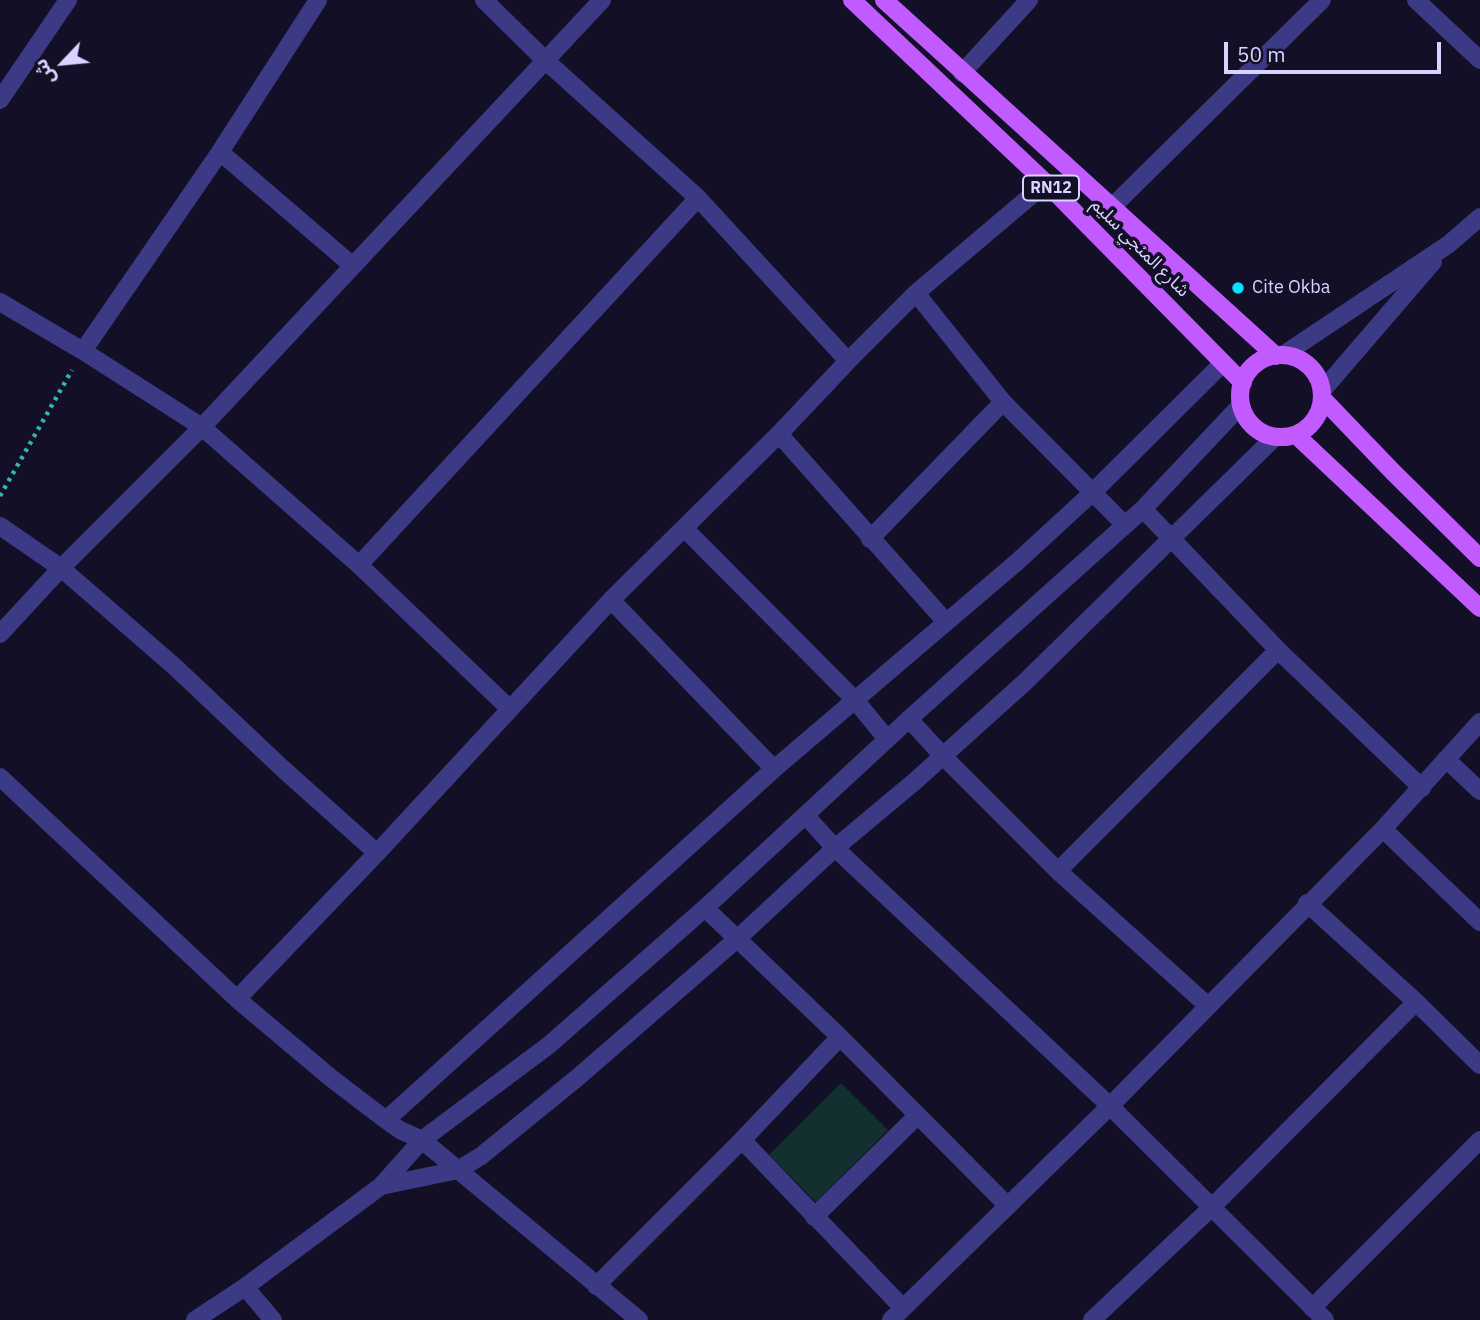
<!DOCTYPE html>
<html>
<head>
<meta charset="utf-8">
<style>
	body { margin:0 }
	#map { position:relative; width:1480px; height:1320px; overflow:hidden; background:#130f26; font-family:"IBM Plex Sans","Noto Sans Arabic",sans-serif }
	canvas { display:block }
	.north { position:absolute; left:28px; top:28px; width:70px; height:70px; -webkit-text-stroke:5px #130f26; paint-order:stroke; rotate:244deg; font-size:19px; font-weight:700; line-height:28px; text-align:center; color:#d9d4ff }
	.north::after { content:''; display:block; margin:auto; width:24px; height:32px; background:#d9d4ff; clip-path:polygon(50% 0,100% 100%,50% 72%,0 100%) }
	.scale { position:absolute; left:1224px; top:42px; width:217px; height:32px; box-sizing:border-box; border:4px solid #d9d4ff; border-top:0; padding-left:9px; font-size:21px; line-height:24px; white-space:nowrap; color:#d9d4ff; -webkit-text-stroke:5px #130f26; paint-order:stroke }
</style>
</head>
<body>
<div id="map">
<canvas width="1480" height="1320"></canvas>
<div class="north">ش</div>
<div class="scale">50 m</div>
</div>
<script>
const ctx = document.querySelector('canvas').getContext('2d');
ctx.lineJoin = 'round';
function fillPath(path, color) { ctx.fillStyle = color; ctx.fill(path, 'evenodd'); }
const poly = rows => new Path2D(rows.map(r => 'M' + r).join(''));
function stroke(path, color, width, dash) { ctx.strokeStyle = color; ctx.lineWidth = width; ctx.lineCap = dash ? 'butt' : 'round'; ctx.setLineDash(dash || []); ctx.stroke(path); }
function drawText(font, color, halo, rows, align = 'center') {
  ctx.font = font + ' "IBM Plex Sans","Noto Sans Arabic",sans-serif'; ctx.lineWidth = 7; ctx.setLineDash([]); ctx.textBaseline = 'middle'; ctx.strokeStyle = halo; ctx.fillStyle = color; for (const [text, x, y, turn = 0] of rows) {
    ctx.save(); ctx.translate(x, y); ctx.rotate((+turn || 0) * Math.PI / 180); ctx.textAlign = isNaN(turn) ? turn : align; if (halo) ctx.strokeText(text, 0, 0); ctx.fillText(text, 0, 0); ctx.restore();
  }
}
fillPath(poly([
	[841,1083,888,1130,816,1202,769,1155]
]), '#12302f');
stroke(poly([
	[0,496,72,370]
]), '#2fb8b0', 4.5, [3.5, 5]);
stroke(poly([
	[484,0,546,61,698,198,848,361],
	[1416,0,1480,60],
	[962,73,1029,0],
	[0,100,68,0],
	[220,152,353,266],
	[1112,207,1322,0],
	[916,293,1003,402,1125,525],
	[0,302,83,351,202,427,359,565,510,709],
	[83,351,220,152,318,0],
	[1283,355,1449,244,1480,217],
	[1322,391,1433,262],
	[779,434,946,622],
	[1143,509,1278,650],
	[0,526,61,568,175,667,282,768,377,853],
	[684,528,855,700,887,739],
	[870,539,1003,402],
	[359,565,698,198],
	[611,600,774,769],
	[0,634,61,568,202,427,602,0],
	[909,719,942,755,1058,871,1208,1006],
	[1446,759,1480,791],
	[0,777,237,999,331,1078,386,1120,400,1130,422,1140,639,1320],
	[806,816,835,848,1110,1106,1325,1320],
	[1383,829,1480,922],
	[1058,871,1278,650,1422,788],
	[1307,903,1416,1002,1480,1065],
	[705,908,840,1037,1008,1206],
	[237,999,377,853,611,600,779,434,848,361,916,293,1046,183],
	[386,1120,774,769,1017,562,1092,493,1223,363],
	[742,1140,903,1308],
	[381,1186,458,1170,481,1156,577,1078,737,939,835,848,914,782,1025,682,1275,437],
	[814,1217,917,1116],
	[596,1286,742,1140,840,1037],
	[245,1287,273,1320],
	[1312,1308,1480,1140],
	[195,1320,245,1287,381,1186,422,1140,549,1045,705,908,909,719,1143,509,1241,405],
	[891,1320,1110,1106,1383,829,1480,722],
	[1092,1320,1212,1207,1416,1002]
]), '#3d3a85', 18);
stroke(poly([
	[852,0,1046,183,1243,383],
	[884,0,1276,356],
	'1240 396a41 41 0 1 1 82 0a41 41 0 1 1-82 0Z',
	[1322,398,1393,472,1480,558],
	[1296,435,1480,608]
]), '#c25bff', 18);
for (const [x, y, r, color] of [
	[1238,288,7,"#00e5ff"]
]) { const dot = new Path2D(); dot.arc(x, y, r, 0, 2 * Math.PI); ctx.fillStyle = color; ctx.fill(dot); stroke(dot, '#130f26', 2.5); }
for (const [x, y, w] of [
	[1051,188,56]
]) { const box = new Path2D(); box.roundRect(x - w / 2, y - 12.5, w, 25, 5); ctx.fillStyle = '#130f26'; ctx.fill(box); stroke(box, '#d9d4ff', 2); }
drawText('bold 16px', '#d9d4ff', null, [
	["RN12",1051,188]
]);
drawText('18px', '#d9d4ff', '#130f26', [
	["شارع المنجي سليم",1140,248,45]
]);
drawText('18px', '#d9d4ff', '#130f26', [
	["Cite Okba",1252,288]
], 'left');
</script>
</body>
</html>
